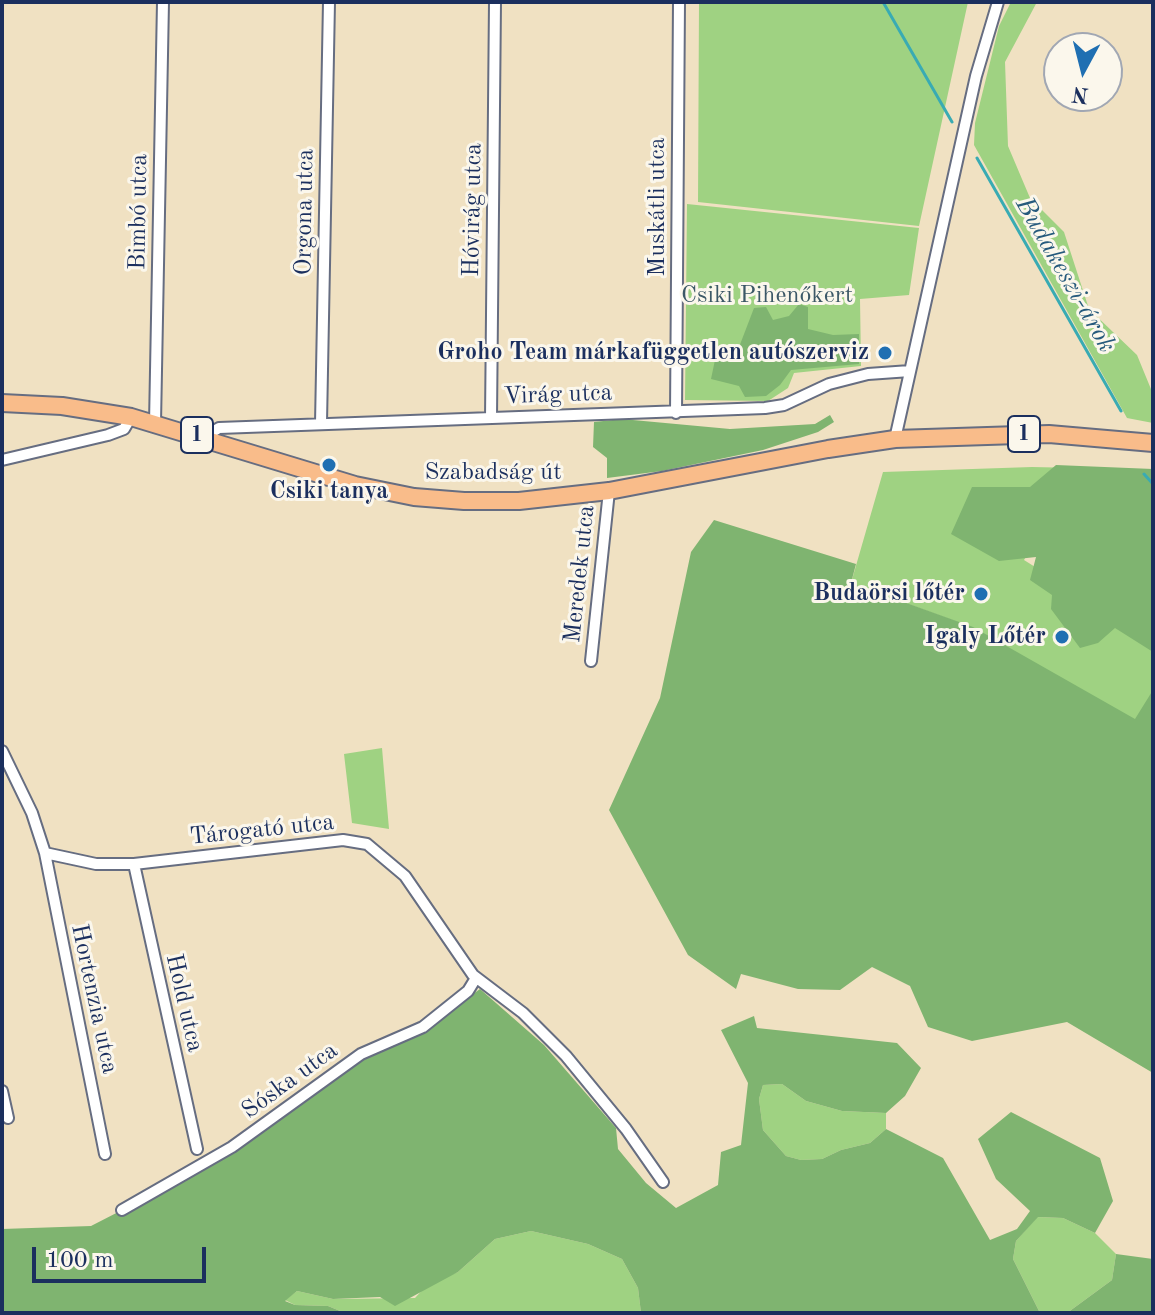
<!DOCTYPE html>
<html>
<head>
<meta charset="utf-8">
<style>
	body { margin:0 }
	#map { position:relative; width:1155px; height:1315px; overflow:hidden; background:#f0e1c2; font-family:"Old Standard TT",serif }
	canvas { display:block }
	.frame { position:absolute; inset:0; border:4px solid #1b2f5e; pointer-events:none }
	.north { position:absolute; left:1043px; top:32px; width:80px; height:80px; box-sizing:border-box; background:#fbf7ec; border:2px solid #a1a7b3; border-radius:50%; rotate:187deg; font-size:22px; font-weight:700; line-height:32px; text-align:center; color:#1b2f5e }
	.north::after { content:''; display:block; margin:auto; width:28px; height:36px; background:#1f6fb2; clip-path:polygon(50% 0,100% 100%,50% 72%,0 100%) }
	.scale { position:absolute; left:32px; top:1247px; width:174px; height:36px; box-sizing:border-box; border:4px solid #1b2f5e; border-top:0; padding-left:10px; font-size:24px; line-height:28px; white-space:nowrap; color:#1b2f5e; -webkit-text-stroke:6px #fbf7ec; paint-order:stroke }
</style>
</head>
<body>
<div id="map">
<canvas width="1155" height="1315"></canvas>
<div class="frame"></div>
<div class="north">N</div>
<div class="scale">100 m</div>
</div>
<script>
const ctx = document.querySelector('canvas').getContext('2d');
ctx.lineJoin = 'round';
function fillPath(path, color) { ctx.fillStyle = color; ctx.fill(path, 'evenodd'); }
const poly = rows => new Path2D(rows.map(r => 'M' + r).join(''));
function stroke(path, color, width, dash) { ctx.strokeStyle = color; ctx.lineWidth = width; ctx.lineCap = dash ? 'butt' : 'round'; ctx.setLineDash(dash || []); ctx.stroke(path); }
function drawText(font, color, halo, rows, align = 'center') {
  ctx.font = font + ' "Old Standard TT",serif'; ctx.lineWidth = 6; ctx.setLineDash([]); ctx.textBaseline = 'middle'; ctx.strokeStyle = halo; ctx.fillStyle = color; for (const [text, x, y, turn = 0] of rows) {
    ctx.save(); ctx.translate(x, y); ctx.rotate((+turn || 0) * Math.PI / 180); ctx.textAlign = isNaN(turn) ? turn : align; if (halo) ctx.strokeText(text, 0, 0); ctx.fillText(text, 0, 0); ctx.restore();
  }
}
fillPath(poly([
	[699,2,968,2,919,226,698,202],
	[1011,2,1037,2,1005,62,1008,146,1030,198,1064,232,1089,309,1137,355,1153,394,1153,423,1127,418,974,145,975,123,999,26],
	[687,204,919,228,909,295,860,299,861,366,794,373,788,388,768,401,685,400],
	[1032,467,1079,468,1024,560,1153,641,1153,717,1136,745,960,623,851,583,883,472],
	[382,748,389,829,352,823,344,754],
	[782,1084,806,1101,842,1111,886,1113,886,1129,870,1143,841,1150,822,1159,801,1160,786,1156,763,1130,759,1099,763,1085],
	[1037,1217,1063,1218,1095,1233,1116,1254,1112,1280,1067,1313,1040,1313,1013,1259,1016,1241],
	[531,1231,588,1244,622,1259,638,1288,641,1313,345,1313,328,1306,295,1305,285,1300,297,1291,333,1299,415,1298,427,1285,458,1272,495,1239]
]), '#9fd282');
fillPath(poly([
	[799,304,808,307,808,329,833,335,859,334,859,364,791,370,780,385,766,396,745,397,739,386,711,379,715,360,736,355,754,308,766,307,773,320,789,316],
	[830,415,834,422,818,432,763,450,662,471,607,478,607,458,593,447,594,422,622,419,730,429,815,424],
	[1056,465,1153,469,1153,652,1115,628,1098,643,1080,648,1051,609,1052,595,1030,580,1036,557,999,561,951,534,972,487,1030,487],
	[714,520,856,564,851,583,973,627,1135,719,1153,690,1153,1073,1067,1022,972,1041,928,1027,910,986,872,967,840,990,798,989,741,974,736,989,688,955,609,810,660,698,691,552],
	[480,989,544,1045,616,1128,618,1149,646,1183,676,1208,718,1185,721,1152,741,1145,748,1083,721,1030,754,1016,757,1028,897,1043,921,1068,905,1096,886,1113,842,1111,806,1101,782,1084,763,1085,759,1099,763,1130,786,1156,801,1160,822,1159,841,1150,870,1143,886,1129,943,1158,990,1240,1017,1229,1030,1211,996,1179,978,1139,1011,1112,1100,1158,1113,1201,1095,1233,1063,1218,1038,1217,1016,1241,1013,1259,1040,1313,641,1313,638,1288,622,1259,588,1244,531,1231,495,1239,458,1272,395,1306,380,1297,333,1299,297,1291,285,1301,295,1305,328,1306,345,1313,2,1313,2,1229,91,1226,206,1167,373,1052,415,1036],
	[1116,1254,1153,1259,1153,1313,1067,1313,1112,1280]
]), '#7fb470');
stroke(poly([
	[883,2,952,122],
	[977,158,1121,411],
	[1144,474,1153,484]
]), '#39abb3', 3);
const minor = poly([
	[676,413,679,2],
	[491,418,495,2],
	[155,423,163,2],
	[321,423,329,2],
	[204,437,219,428,765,408,784,405,829,384,868,374,910,371],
	[895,439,976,76,998,2],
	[2,460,108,435,124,429,131,417],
	[591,661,609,491],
	[2,751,32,813,45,853,105,1154],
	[45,853,96,864,134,864,343,840,367,844,405,876,473,975,523,1013,566,1056,626,1129,663,1182],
	[134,864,197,1149],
	[2,1091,8,1118],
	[122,1210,232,1147,361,1054,423,1027,468,991,476,978]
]);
const primary = poly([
	[2,403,62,406,131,417,355,485,414,497,464,501,519,501,609,491,828,449,895,439,1049,434,1153,443]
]);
stroke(minor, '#666d81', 14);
stroke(primary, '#666d81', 20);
stroke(minor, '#fff', 10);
stroke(primary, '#f9bc8a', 16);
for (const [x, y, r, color] of [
	[885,353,8,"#1f6fb2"],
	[329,465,8,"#1f6fb2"],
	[981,594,8,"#1f6fb2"],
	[1062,637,8,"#1f6fb2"]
]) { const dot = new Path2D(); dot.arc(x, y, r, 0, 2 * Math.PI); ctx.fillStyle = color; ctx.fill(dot); stroke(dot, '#fbf7ec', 3); }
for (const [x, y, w] of [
	[1024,434,32],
	[197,435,32]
]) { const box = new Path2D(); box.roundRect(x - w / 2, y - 18, w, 36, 6); ctx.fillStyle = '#fbf7ec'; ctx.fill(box); stroke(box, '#1b2f5e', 2); }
drawText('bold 22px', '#1b2f5e', null, [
	["1",1024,434],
	["1",197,435]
]);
drawText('24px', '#1b2f5e', '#fbf7ec', [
	["Muskátli utca",658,207,-90],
	["Hóvirág utca",473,210,-89],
	["Bimbó utca",139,212,-89],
	["Orgona utca",305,212,-89],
	["Virág utca",558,395,-2],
	["Szabadság út",493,473],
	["Meredek utca",580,574,-84],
	["Tárogató utca",262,830,-6],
	["Hortenzia utca",94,999,78],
	["Hold utca",184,1003,77],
	["Sóska utca",290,1081,-36]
]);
drawText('24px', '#3c5867', '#fbf7ec', [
	["Csiki Pihenőkert",767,296]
]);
drawText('bold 24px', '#1b2f5e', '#fbf7ec', [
	["Groho Team márkafüggetlen autószerviz",869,353],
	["Csiki tanya",329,492,"center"],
	["Budaörsi lőtér",965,594],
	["Igaly Lőtér",1046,637]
], 'right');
drawText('italic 26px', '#265a7c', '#fbf7ec', [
	["Budakeszi-árok",1065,275,60]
]);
</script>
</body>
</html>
